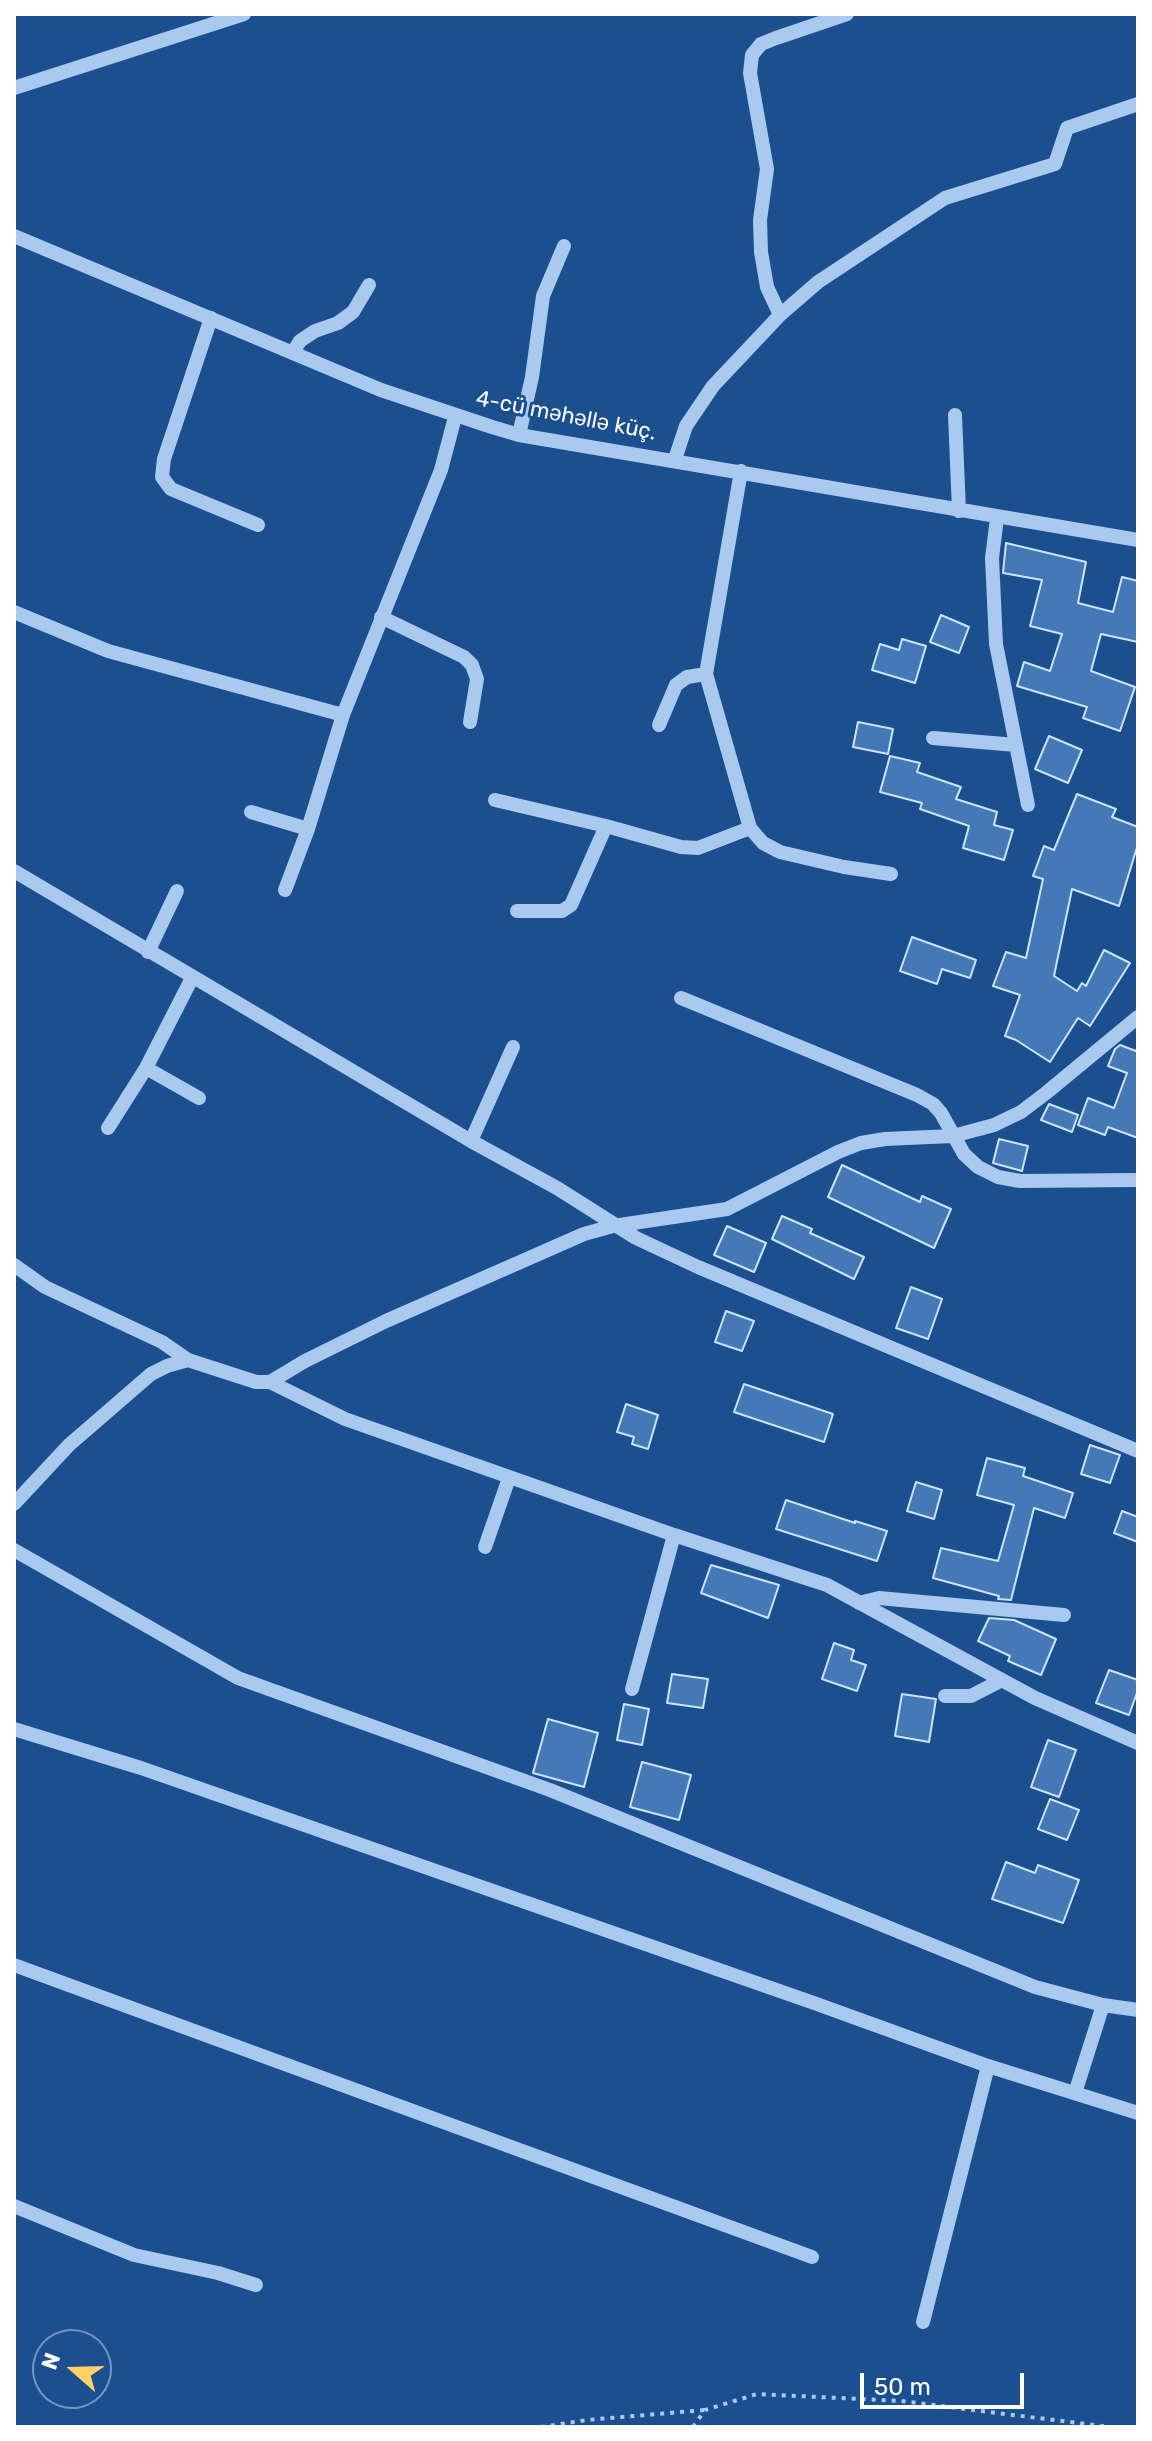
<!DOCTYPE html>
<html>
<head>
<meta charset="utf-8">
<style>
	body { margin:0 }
	#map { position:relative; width:1152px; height:2441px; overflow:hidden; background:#1b4f8f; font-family:Rubik,sans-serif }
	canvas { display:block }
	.frame { position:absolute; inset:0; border:16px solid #fff; pointer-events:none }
	.north { position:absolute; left:32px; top:2329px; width:80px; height:80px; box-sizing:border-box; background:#1b4f8f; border:2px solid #7695bc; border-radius:50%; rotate:290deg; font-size:22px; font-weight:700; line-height:32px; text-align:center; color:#fff }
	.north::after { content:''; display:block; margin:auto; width:28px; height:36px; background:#ffd166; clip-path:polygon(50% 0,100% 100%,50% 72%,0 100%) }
	.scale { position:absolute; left:860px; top:2373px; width:164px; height:36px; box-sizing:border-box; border:4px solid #fff; border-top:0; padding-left:10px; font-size:24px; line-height:28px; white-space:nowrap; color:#fff; -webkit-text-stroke:6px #1b4f8f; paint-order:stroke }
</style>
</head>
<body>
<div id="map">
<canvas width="1152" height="2441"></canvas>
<div class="frame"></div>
<div class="north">N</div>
<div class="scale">50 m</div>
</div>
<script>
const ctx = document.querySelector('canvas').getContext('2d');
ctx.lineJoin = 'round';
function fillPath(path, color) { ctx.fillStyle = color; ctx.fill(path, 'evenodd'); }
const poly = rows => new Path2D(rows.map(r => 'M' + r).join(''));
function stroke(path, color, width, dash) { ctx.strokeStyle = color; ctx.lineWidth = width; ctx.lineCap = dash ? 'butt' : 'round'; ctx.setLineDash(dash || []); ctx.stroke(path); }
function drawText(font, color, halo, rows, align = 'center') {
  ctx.font = font + ' Rubik,sans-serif'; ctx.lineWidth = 6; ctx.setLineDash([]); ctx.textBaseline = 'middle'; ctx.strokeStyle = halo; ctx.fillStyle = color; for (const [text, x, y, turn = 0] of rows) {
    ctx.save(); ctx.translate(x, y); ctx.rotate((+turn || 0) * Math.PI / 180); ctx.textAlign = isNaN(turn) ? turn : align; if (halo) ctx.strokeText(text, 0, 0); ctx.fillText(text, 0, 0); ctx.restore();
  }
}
const building = poly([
	[1006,543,1086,562,1078,603,1113,612,1122,577,1138,581,1138,642,1101,634,1091,671,1135,687,1120,731,1083,718,1087,707,1017,686,1024,662,1050,671,1062,634,1030,626,1042,580,1003,573,1006,543],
	[941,615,969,627,959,653,930,642,941,615],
	[902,639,926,646,915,683,872,670,880,644,899,650,902,639],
	[858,722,893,729,888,754,853,747,858,722],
	[1049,736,1082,750,1068,783,1035,769,1049,736],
	[890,756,920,763,917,772,961,787,956,799,997,812,994,825,1013,830,1004,860,963,848,969,826,920,809,922,803,880,792,890,756],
	[1077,794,1116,809,1112,817,1138,827,1138,844,1119,906,1072,889,1054,976,1077,991,1082,983,1086,986,1104,950,1130,963,1090,1026,1078,1018,1050,1062,1016,1040,1005,1036,1020,995,993,986,1006,952,1026,958,1043,879,1033,876,1044,846,1054,850,1077,794],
	[912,937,976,960,970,978,942,969,937,984,900,971,912,937],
	[1120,1045,1136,1051,1138,1049,1138,1138,1108,1127,1105,1135,1078,1125,1088,1098,1114,1108,1127,1073,1108,1066,1115,1049,1120,1045],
	[1049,1104,1078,1115,1072,1132,1041,1120,1049,1104],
	[999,1139,1028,1146,1022,1171,993,1163,999,1139],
	[842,1165,920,1202,922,1196,951,1209,934,1248,828,1197,842,1165],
	[782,1216,812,1229,810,1233,864,1257,854,1279,772,1239,782,1216],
	[727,1226,766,1243,754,1272,714,1255,727,1226],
	[911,1287,942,1299,928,1339,896,1328,911,1287],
	[726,1311,754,1321,742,1351,715,1342,726,1311],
	[744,1384,833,1414,824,1442,734,1412,744,1384],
	[626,1404,658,1415,648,1449,632,1444,634,1437,617,1432,626,1404],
	[1090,1445,1120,1455,1110,1483,1081,1474,1090,1445],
	[987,1458,1025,1468,1023,1476,1073,1493,1065,1518,1034,1508,1011,1600,998,1599,999,1596,933,1578,941,1548,998,1561,1014,1505,977,1495,987,1458],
	[916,1482,942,1490,934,1519,907,1511,916,1482],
	[786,1500,855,1523,855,1521,887,1531,877,1561,776,1529,786,1500],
	[1122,1511,1138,1517,1138,1542,1114,1533,1122,1511],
	[711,1565,779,1585,768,1618,701,1593,711,1565],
	[989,1618,1014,1620,1056,1639,1041,1675,1008,1661,1010,1656,978,1641,989,1618],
	[834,1643,854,1650,851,1660,866,1665,857,1691,822,1679,834,1643],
	[1109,1670,1138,1680,1138,1690,1129,1715,1096,1703,1109,1670],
	[672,1674,708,1679,703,1708,667,1703,672,1674],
	[902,1694,936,1699,929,1742,895,1736,902,1694],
	[624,1704,649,1709,642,1745,617,1740,624,1704],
	[548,1719,598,1733,584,1787,533,1773,548,1719],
	[1048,1740,1076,1750,1059,1797,1031,1787,1048,1740],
	[642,1762,691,1775,679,1820,630,1807,642,1762],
	[1050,1799,1079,1810,1067,1840,1038,1829,1050,1799],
	[1006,1862,1035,1873,1038,1865,1079,1880,1063,1923,992,1899,1006,1862]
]);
fillPath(building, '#4478b7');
stroke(building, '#cfe3fa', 2);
stroke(poly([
	[541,2427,587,2420,705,2410],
	[693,2427,705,2410,757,2394,901,2401,1110,2427]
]), '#a9c9ee', 4, [4, 6]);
stroke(poly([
	[14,88,244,14],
	[14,236,381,390,492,427,519,435,1138,540],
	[780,315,767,287,761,252,760,220,767,169,750,73,752,55,761,44,776,38,847,14],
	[211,318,164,459,162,477,171,489,258,525],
	[293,352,300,341,315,331,338,323,353,312,369,285],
	[955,415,959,511],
	[519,435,532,377,543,296,564,246],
	[675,459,686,426,713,386,780,315,818,282,945,198,1055,164,1067,128,1138,104],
	[741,471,706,674,750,828,763,843,780,852,844,867,891,874],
	[997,518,992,558,996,644,1028,805],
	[14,612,108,651,343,715],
	[381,617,464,657,472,665,477,679,470,722],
	[659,725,676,685,687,677,706,674],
	[933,738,1016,745],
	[495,800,606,826,681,847,698,848,750,828],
	[251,812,308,829],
	[14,871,471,1141,557,1188,636,1238,698,1267,1138,1451],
	[285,890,308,829,343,715,441,470,455,417],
	[517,911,562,911,571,905,606,826],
	[148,952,177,891],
	[681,998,917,1095,933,1104,941,1113,964,1154,978,1167,998,1177,1020,1181,1138,1180],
	[146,1068,199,1098],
	[108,1128,146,1068,192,978],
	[471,1141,513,1047],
	[14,1265,45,1287,162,1342,188,1360],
	[270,1382,345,1419,674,1535,827,1585,1035,1698,1138,1743],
	[14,1504,69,1445,151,1374,167,1366,188,1360,256,1382,270,1382,305,1361,386,1321,584,1234,613,1226,727,1209,838,1152,861,1143,885,1139,953,1136,994,1125,1021,1112,1046,1093,1138,1017],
	[485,1547,509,1478],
	[14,1550,238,1678,550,1790,1035,1987,1103,2005,1138,2010],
	[859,1603,879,1598,1064,1615],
	[632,1689,674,1535],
	[945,1696,971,1696,1002,1680],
	[14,1729,141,1768,814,2003,988,2066,1138,2113],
	[14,1965,812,2257],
	[1075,2093,1103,2005],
	[14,2206,134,2255,218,2273,256,2285],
	[923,2322,988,2066]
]), '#a9c9ee', 14);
drawText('22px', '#fff', '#1b4f8f', [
	["4-cü məhəllə küç.",566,416,11]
]);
</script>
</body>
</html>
